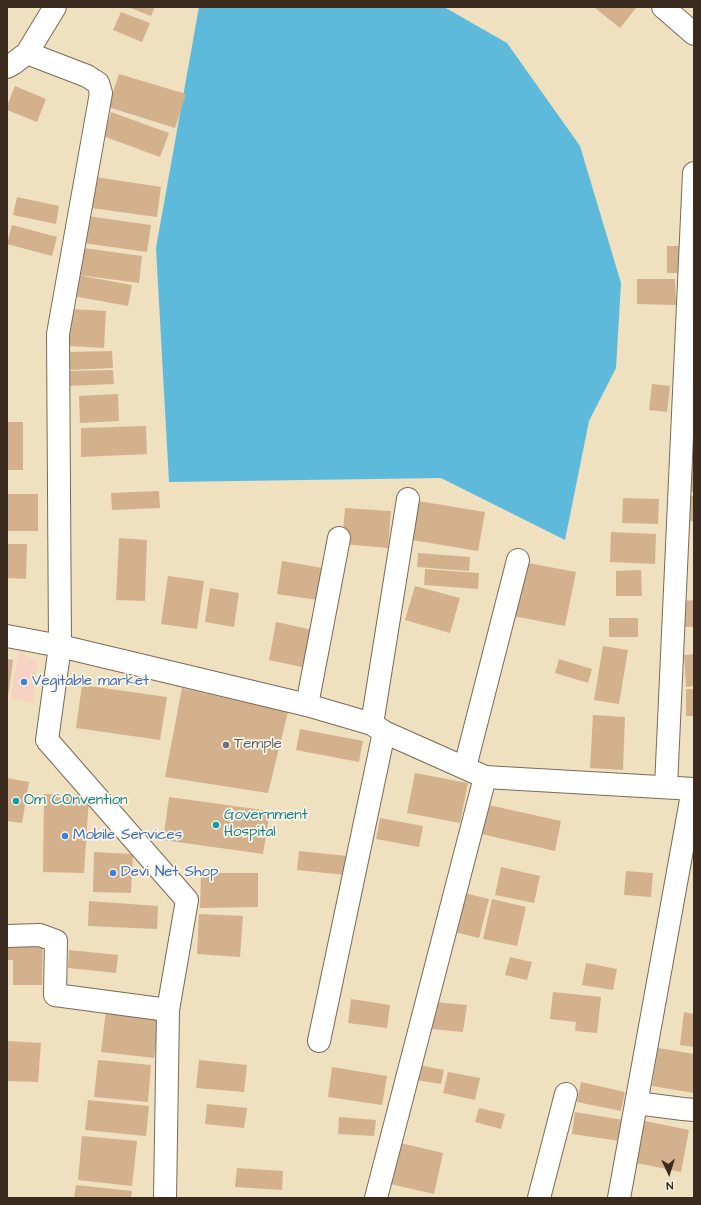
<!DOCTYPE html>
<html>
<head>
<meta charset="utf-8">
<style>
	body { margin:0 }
	#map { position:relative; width:701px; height:1205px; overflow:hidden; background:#efe0bf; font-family:"Architects Daughter",sans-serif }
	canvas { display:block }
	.frame { position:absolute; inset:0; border:8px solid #3b2a1e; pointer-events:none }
	.north { position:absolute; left:649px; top:1153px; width:40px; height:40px; -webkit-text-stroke:3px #fcf5e5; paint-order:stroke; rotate:176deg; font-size:11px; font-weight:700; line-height:16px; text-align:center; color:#3b2a1e }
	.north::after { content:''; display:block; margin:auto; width:14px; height:18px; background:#3b2a1e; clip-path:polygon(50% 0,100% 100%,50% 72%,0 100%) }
</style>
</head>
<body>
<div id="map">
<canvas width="701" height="1205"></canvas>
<div class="frame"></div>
<div class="north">N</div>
</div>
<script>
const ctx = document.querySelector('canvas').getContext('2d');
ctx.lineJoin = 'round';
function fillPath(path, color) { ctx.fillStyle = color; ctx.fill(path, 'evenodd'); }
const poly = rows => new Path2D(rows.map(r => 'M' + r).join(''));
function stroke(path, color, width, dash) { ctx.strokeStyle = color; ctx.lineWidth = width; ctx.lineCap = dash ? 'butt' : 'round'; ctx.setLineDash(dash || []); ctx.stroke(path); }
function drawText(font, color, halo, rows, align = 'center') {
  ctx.font = font + ' "Architects Daughter",sans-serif'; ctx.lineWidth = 3.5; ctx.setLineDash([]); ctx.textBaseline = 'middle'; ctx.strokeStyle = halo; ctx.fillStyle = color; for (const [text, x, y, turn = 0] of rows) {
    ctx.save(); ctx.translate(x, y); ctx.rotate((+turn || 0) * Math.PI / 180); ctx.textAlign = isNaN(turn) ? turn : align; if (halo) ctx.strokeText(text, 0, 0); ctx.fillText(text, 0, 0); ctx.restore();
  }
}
fillPath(poly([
	[19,651,37,662,33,703,11,698]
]), '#f6d2c3');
fillPath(poly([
	[199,7,444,7,507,43,580,146,621,283,616,368,589,421,565,540,441,478,169,482,156,248]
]), '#5dbadb');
fillPath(poly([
	[128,7,155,7,151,16],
	[596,7,637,7,620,28,595,8],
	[121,12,150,23,142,42,113,30],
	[119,74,186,94,175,128,108,107],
	[15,86,46,99,37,122,7,110,7,106],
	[111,112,169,133,160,157,103,136],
	[95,177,161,187,157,217,91,208],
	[17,197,59,206,56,224,13,215],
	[87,216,151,225,147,252,83,243],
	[12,225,57,237,52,256,7,244],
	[667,246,679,246,679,273,667,273],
	[83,248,142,256,139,283,79,275],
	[77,275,132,285,128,306,73,296],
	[637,279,675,279,676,305,637,304],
	[71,309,106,311,104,348,68,346],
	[112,351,113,368,68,370,67,352],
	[113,370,114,384,69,386,68,371],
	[652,384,670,386,667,412,649,410],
	[118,394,119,421,80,423,79,396],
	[7,422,23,422,23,470,7,470],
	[146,426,147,454,81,457,81,428],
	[684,464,694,464,694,492,684,492],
	[159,491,160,508,112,510,111,493],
	[7,494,38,494,38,531,7,531],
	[684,496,694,496,694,521,684,521],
	[623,498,659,499,658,524,622,523],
	[418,501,485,512,478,551,412,540],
	[345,508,391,511,388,548,342,544],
	[611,532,656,534,655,564,610,562],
	[119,538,147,540,145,601,116,600],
	[7,544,27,544,26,579,7,578],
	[418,553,470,557,469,571,417,567],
	[282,561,323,568,318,600,277,594],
	[523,562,576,572,565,626,513,616],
	[425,569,479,573,478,589,424,585],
	[641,570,642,596,616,596,616,571],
	[168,576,204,581,197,629,161,624],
	[415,586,460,598,450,633,405,620],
	[210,588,239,593,234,627,205,622],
	[694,600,694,627,685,627,684,601],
	[609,618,638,618,638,637,609,637],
	[276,622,313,630,306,668,269,660],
	[603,646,628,650,619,704,594,700],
	[694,654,694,686,686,687,684,655],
	[7,659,13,660,8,696,7,696],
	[559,659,592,669,588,683,555,673],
	[82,685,167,697,160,740,76,728],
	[182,688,288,712,268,793,165,777],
	[686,689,694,689,694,716,686,716],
	[593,715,625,717,623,770,590,768],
	[300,729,363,741,359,762,296,750],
	[415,773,468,783,460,823,407,813],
	[7,778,29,782,22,823,7,821],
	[44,794,86,795,89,797,84,873,43,872],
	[169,797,270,811,263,854,163,840],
	[484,804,561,821,555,851,477,833],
	[380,818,423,826,419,847,376,839],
	[299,851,347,856,345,875,297,870],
	[94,852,133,854,131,893,93,892],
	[501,867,540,876,534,903,495,895],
	[626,871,653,873,651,897,624,895],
	[201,873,258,873,258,907,200,908],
	[460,892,489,899,479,938,450,931],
	[492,899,526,907,517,946,483,939],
	[89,901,158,906,157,929,88,926],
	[199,914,243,916,240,957,197,954],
	[7,939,43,939,42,985,13,985,13,960,7,960],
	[69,950,118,955,116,973,68,968],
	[510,957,532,962,527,980,505,975],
	[586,963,617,969,613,990,582,985],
	[553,992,601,997,597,1033,575,1031,576,1022,550,1019],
	[351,999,390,1005,387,1028,348,1023],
	[435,1002,467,1005,463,1032,432,1029],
	[106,1010,159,1016,154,1058,101,1052],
	[684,1012,694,1014,694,1047,680,1045],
	[7,1041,41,1043,38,1082,7,1081],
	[658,1048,694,1054,694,1093,652,1086],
	[98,1060,151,1065,148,1102,94,1097],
	[199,1060,247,1065,244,1092,196,1088],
	[419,1065,444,1070,441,1084,416,1080],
	[332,1067,387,1076,382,1105,328,1097],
	[448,1072,480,1078,475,1100,443,1093],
	[581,1082,625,1092,621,1111,577,1102],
	[88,1100,149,1106,146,1136,85,1130],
	[207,1104,247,1108,244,1128,205,1124],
	[479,1108,505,1114,501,1129,475,1122],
	[575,1112,623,1120,620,1141,572,1134],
	[339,1117,376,1120,374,1136,338,1134],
	[640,1120,689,1130,681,1172,632,1162],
	[82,1136,137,1141,132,1186,78,1180],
	[396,1142,443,1153,434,1194,386,1183],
	[237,1168,283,1171,282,1190,235,1187],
	[76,1185,132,1191,131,1198,74,1198]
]), '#d4b18d');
const minor = poly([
	[663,7,694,34],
	[27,53,87,76,98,83,101,93,58,334,60,646],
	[7,67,14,63,27,53,55,7],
	[307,705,339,538],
	[372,724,408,499],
	[465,767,518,560],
	[666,787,694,173],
	[7,936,40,935,56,941,55,995,168,1010],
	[319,1041,384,732],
	[636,1103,683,1109,694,1110],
	[376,1198,485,777],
	[539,1198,566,1094],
	[619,1198,693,789]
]);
const tertiary = poly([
	[7,636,60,646,307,705,372,724,384,732,485,777,694,789],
	[60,646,47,740,187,900,168,1010,165,1198]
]);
stroke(minor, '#7a6a56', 24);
stroke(tertiary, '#7a6a56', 24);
stroke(minor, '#fff', 22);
stroke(tertiary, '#fff', 22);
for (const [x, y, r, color] of [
	[24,682,4,"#3f7fe0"],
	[226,745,4,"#6b7280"],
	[16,801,4,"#0f9aa8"],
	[216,825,4,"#0f9aa8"],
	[65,836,4,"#3f7fe0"],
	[113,873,4,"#3f7fe0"]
]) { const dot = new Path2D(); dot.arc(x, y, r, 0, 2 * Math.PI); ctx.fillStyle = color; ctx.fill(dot); stroke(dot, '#fcf5e5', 1.5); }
drawText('15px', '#366cbe', '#fcf5e5', [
	["Vegitable market",32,682],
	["Mobile Services",73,836],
	["Devi Net Shop",121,873]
], 'left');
drawText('15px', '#5b616d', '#fcf5e5', [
	["Temple",234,745]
], 'left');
drawText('15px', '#0d838f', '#fcf5e5', [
	["Om COnvention",24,801],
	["Government",224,816],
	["Hospital",224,833]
], 'left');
</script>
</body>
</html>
